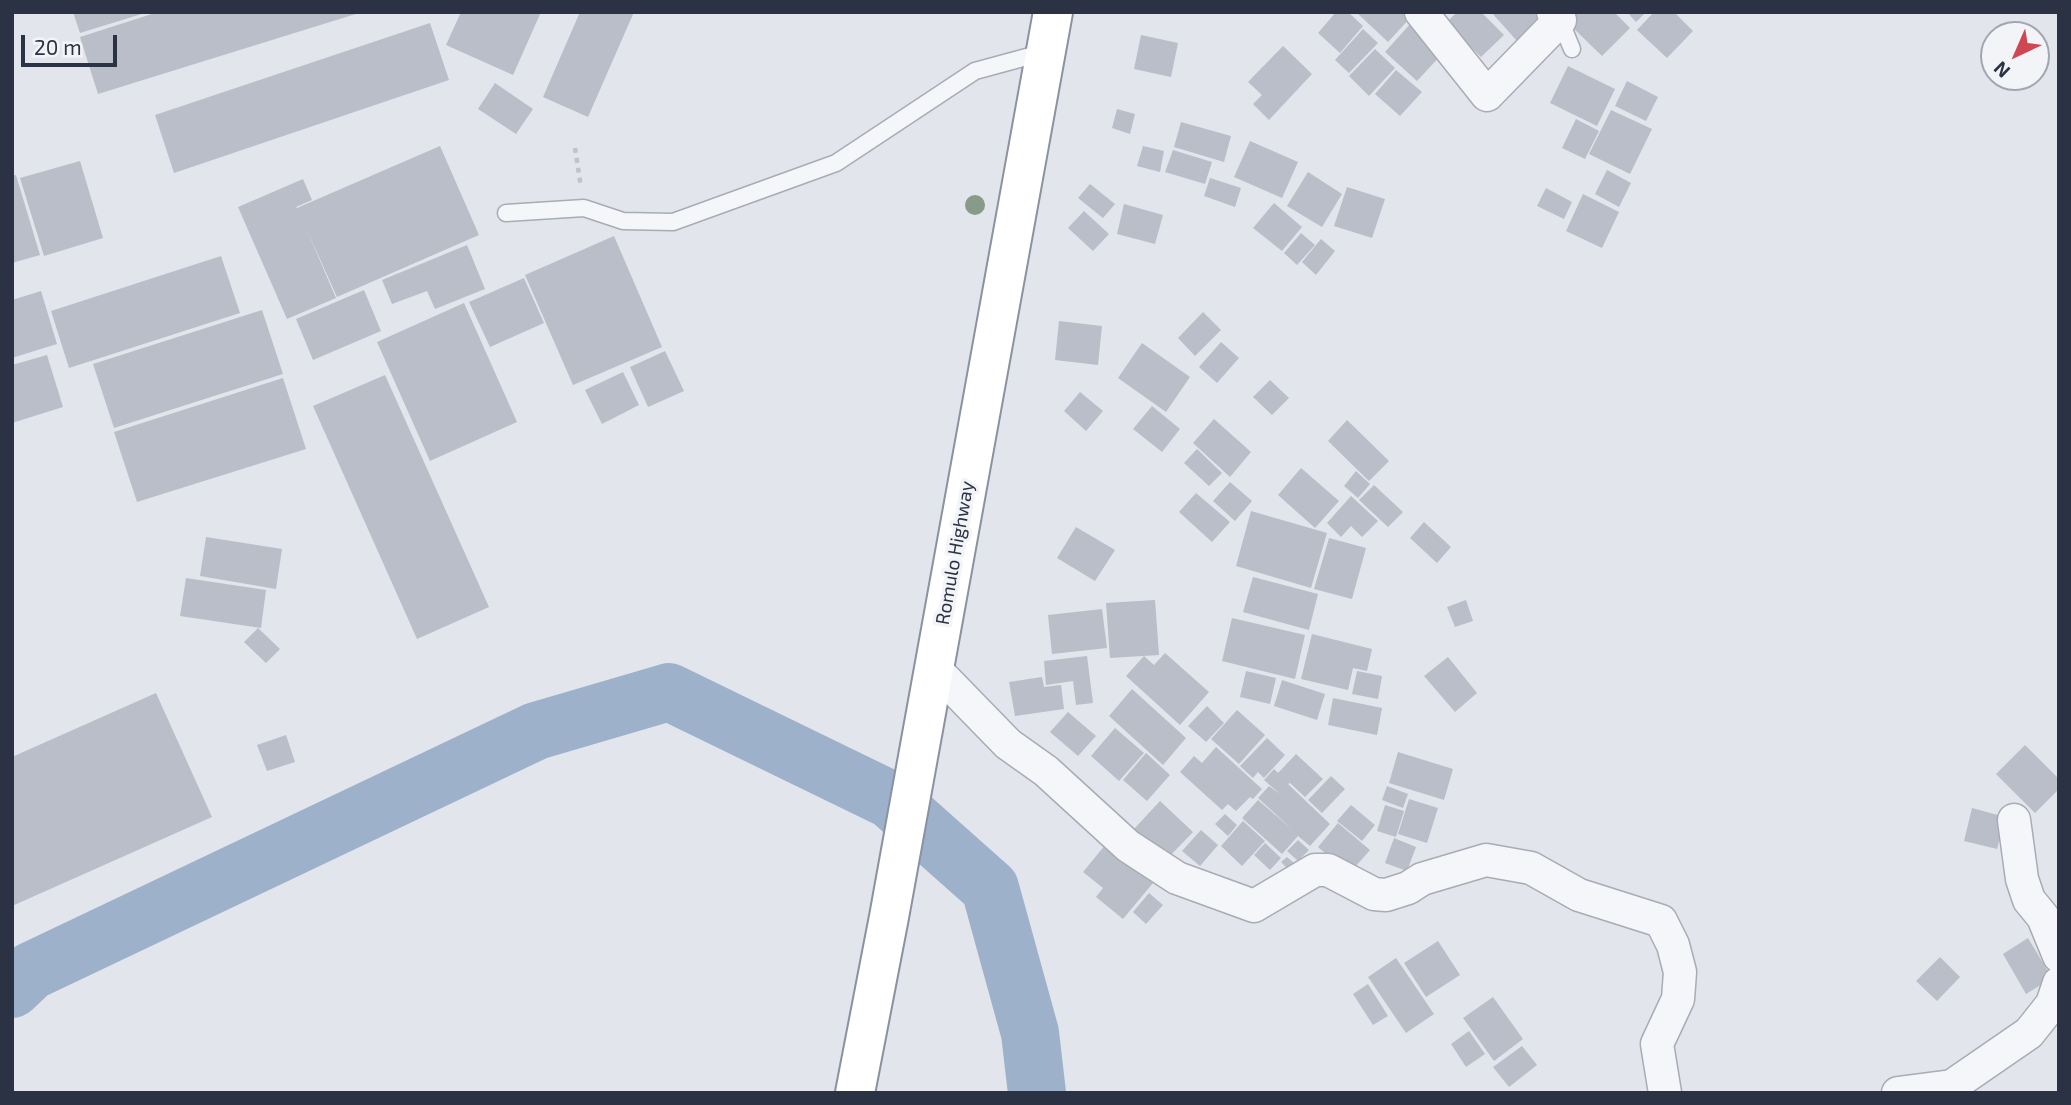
<!DOCTYPE html>
<html>
<head>
<meta charset="utf-8">
<style>
	body { margin:0 }
	#map { position:relative; width:2071px; height:1105px; overflow:hidden; background:#e2e5eb; font-family:"Exo 2",sans-serif }
	canvas { display:block }
	.frame { position:absolute; inset:0; border:14px solid #2a3243; pointer-events:none }
	.north { position:absolute; left:1980px; top:21px; width:70px; height:70px; box-sizing:border-box; background:#f2f4f8; border:2px solid #a2a6b0; border-radius:50%; rotate:224deg; font-size:19px; font-weight:700; line-height:28px; text-align:center; color:#2a3243 }
	.north::after { content:''; display:block; margin:auto; width:24px; height:32px; background:#d04753; clip-path:polygon(50% 0,100% 100%,50% 72%,0 100%) }
	.scale { position:absolute; left:21px; top:35px; width:96px; height:32px; box-sizing:border-box; border:4px solid #2a3243; border-top:0; padding-left:9px; font-size:21px; line-height:24px; white-space:nowrap; color:#2a3243; -webkit-text-stroke:5px #f2f4f8; paint-order:stroke }
</style>
</head>
<body>
<div id="map">
<canvas width="2071" height="1105"></canvas>
<div class="frame"></div>
<div class="north">N</div>
<div class="scale">20 m</div>
</div>
<script>
const ctx = document.querySelector('canvas').getContext('2d');
ctx.lineJoin = 'round';
const poly = rows => new Path2D(rows.map(r => 'M' + r).join(''));
function stroke(path, color, width, dash) { ctx.strokeStyle = color; ctx.lineWidth = width; ctx.lineCap = dash ? 'butt' : 'round'; ctx.setLineDash(dash || []); ctx.stroke(path); }
function fillPath(path, color) { ctx.fillStyle = color; ctx.fill(path, 'evenodd'); }
function drawText(font, color, halo, rows, align = 'center') {
  ctx.font = font + ' "Exo 2",sans-serif'; ctx.lineWidth = 7; ctx.setLineDash([]); ctx.textBaseline = 'middle'; ctx.strokeStyle = halo; ctx.fillStyle = color; for (const [text, x, y, turn = 0] of rows) {
    ctx.save(); ctx.translate(x, y); ctx.rotate((+turn || 0) * Math.PI / 180); ctx.textAlign = isNaN(turn) ? turn : align; if (halo) ctx.strokeText(text, 0, 0); ctx.fillText(text, 0, 0); ctx.restore();
  }
}
stroke(poly([
	[12,989,31,971,536,731,669,692,891,800,990,888,1030,1033,1037,1093]
]), '#9db1cb', 58);
fillPath(poly([
	[73,12,145,12,145,13,80,33],
	[158,12,359,12,359,13,98,94,80,37],
	[461,12,541,12,513,75,446,45],
	[580,12,634,12,588,117,543,97],
	[1336,12,1348,12,1363,26,1340,53,1318,33],
	[1356,12,1410,12,1413,15,1388,42],
	[1457,12,1481,12,1504,35,1481,57,1446,23],
	[1491,12,1536,12,1542,19,1518,42],
	[1576,12,1614,12,1630,28,1602,56,1567,22],
	[1627,12,1646,12,1636,22],
	[1654,12,1674,12,1693,31,1667,58,1637,30],
	[430,23,449,80,174,173,155,115],
	[1411,23,1443,53,1417,81,1385,52],
	[1363,29,1378,43,1349,73,1335,60],
	[1141,35,1178,43,1171,77,1134,69],
	[1283,46,1312,74,1269,120,1253,104,1262,95,1248,82],
	[1375,49,1395,68,1369,96,1349,76],
	[1568,66,1615,89,1597,126,1550,103],
	[1396,70,1422,92,1400,116,1375,94],
	[1627,81,1658,97,1646,121,1615,106],
	[495,83,533,109,516,134,478,109],
	[1117,109,1135,114,1130,134,1112,128],
	[1611,110,1652,129,1630,174,1589,154],
	[1576,119,1599,131,1585,159,1562,148],
	[1181,122,1231,136,1224,162,1174,147],
	[1250,141,1298,162,1282,198,1234,177],
	[440,146,479,235,337,297,306,228,336,298,287,319,238,207,303,179,312,200,296,207,297,208],
	[1143,146,1164,151,1160,172,1137,166],
	[1173,150,1212,162,1205,184,1165,172],
	[80,161,103,238,44,256,20,178],
	[1607,170,1631,183,1619,207,1595,194],
	[1308,172,1342,194,1322,227,1287,206],
	[16,175,40,255,12,263,12,176],
	[1210,178,1241,188,1235,207,1204,196],
	[1090,184,1115,204,1103,218,1078,198],
	[1347,187,1385,199,1372,238,1334,226],
	[1546,188,1572,202,1564,219,1537,206],
	[1583,194,1619,212,1602,248,1566,231],
	[1274,203,1302,227,1282,251,1253,228],
	[1124,204,1163,215,1155,244,1117,234],
	[1084,211,1109,234,1093,251,1068,228],
	[1301,233,1315,245,1297,265,1284,253],
	[614,236,662,347,573,385,525,275],
	[1321,239,1335,251,1316,275,1302,262],
	[467,245,485,289,435,309,427,291,392,304,382,280],
	[221,256,240,313,69,368,51,311],
	[524,278,544,323,490,347,469,302],
	[364,290,381,331,313,360,296,319],
	[41,291,57,344,12,358,12,300],
	[464,303,517,422,430,461,377,342],
	[262,310,283,374,114,428,93,364],
	[1203,312,1221,330,1195,356,1178,338],
	[1059,321,1102,326,1098,365,1055,360],
	[1221,342,1239,358,1217,383,1199,367],
	[1142,343,1190,377,1166,412,1118,378],
	[665,351,684,391,648,407,630,367],
	[47,355,63,407,12,423,12,365],
	[623,372,639,405,602,424,585,390],
	[385,375,489,607,417,639,313,406],
	[283,378,306,449,137,502,114,432],
	[1270,380,1289,398,1272,415,1253,397],
	[1080,392,1103,411,1086,431,1064,411],
	[1152,406,1180,429,1162,452,1133,429],
	[1214,419,1251,452,1230,477,1193,443],
	[1347,420,1389,461,1369,481,1328,441],
	[1197,449,1222,473,1209,486,1184,463],
	[1301,468,1339,501,1315,528,1278,495],
	[1356,471,1370,484,1358,498,1344,486],
	[1230,482,1252,501,1235,521,1213,501],
	[1374,485,1403,512,1388,527,1359,500],
	[1196,493,1230,522,1212,542,1179,512],
	[1351,496,1378,521,1362,537,1351,526,1341,537,1327,523],
	[1251,511,1327,533,1311,588,1236,566],
	[1424,522,1451,547,1437,563,1410,538],
	[1076,527,1115,550,1095,581,1057,558],
	[206,537,282,549,276,589,200,576],
	[1329,538,1366,548,1352,599,1314,589],
	[1253,577,1318,594,1309,630,1243,612],
	[186,578,266,590,261,628,180,616],
	[1155,600,1159,655,1110,658,1106,603],
	[1466,600,1473,621,1455,627,1447,607],
	[1102,609,1107,648,1052,654,1048,615],
	[1232,618,1305,635,1295,679,1222,661],
	[258,628,280,649,266,663,244,642],
	[1312,634,1372,649,1367,671,1353,668,1348,690,1301,679],
	[1165,653,1209,692,1180,725,1126,676,1144,656,1154,665],
	[1087,656,1093,703,1076,705,1073,681,1046,685,1044,661],
	[1448,657,1477,693,1455,712,1424,676],
	[1246,671,1276,678,1270,704,1240,697],
	[1357,671,1382,676,1378,699,1352,694],
	[1042,677,1044,687,1061,685,1064,709,1015,716,1009,682],
	[1282,680,1325,694,1317,720,1274,706],
	[1132,689,1186,738,1163,765,1109,716],
	[156,693,212,817,12,906,12,757],
	[1333,698,1382,708,1377,735,1328,725],
	[1207,706,1224,723,1206,742,1188,726],
	[1237,710,1265,735,1239,764,1211,739],
	[1068,712,1096,736,1078,756,1050,732],
	[1115,728,1144,753,1119,781,1091,756],
	[286,735,295,762,267,771,257,745],
	[1267,738,1285,755,1264,778,1258,772,1253,778,1240,766],
	[2025,745,2059,779,2059,789,2035,813,1996,774],
	[1216,747,1262,789,1253,799,1250,797,1236,811,1228,804,1222,810,1180,772,1194,756,1202,763],
	[1398,752,1453,769,1444,800,1389,783],
	[1146,753,1170,775,1147,801,1123,780],
	[1296,754,1323,779,1305,797,1290,783,1288,784,1330,824,1310,846,1298,836,1282,854,1242,818,1258,800,1293,830,1258,798,1269,786,1280,794,1264,780,1274,769,1278,773],
	[1331,776,1345,789,1322,813,1308,800],
	[1387,786,1408,794,1403,808,1382,800],
	[1409,799,1438,808,1427,843,1398,834],
	[1160,801,1193,832,1167,859,1134,829],
	[1351,805,1375,825,1362,841,1337,821],
	[1385,805,1404,811,1396,837,1377,831],
	[1972,808,2005,817,1997,849,1964,841],
	[1225,814,1237,825,1228,836,1215,824],
	[1243,821,1265,841,1242,866,1221,846],
	[1338,823,1370,850,1349,874,1318,847],
	[1201,830,1218,845,1200,866,1182,851],
	[1394,838,1416,847,1407,871,1385,863],
	[1298,840,1309,850,1298,861,1287,851],
	[1265,843,1281,858,1270,870,1254,855],
	[1106,844,1153,883,1123,919,1096,897,1103,888,1083,872],
	[1287,857,1296,865,1290,871,1281,862],
	[1149,893,1163,905,1146,924,1133,912],
	[2028,938,2052,978,2026,994,2003,954],
	[1438,941,1460,975,1426,997,1404,963],
	[1940,957,1960,977,1937,1001,1916,981],
	[1396,958,1434,1014,1406,1033,1368,977],
	[1368,984,1388,1016,1373,1025,1353,994],
	[1493,997,1523,1039,1494,1061,1463,1018],
	[1469,1031,1485,1054,1466,1067,1451,1044],
	[1522,1046,1537,1065,1509,1087,1493,1067]
]), '#b9bec8');
const lane = poly([
	[1560,20,1572,49],
	[506,213,584,208,623,221,673,222,836,163,975,71,1045,52]
]);
const street = poly([
	[1421,12,1487,95,1560,20,1553,12],
	[934,668,1008,744,1046,771,1128,846,1177,878,1254,906,1315,870,1328,870,1374,894,1386,895,1408,888,1422,879,1486,860,1531,868,1579,895,1661,921,1673,945,1680,972,1678,999,1657,1044,1665,1093],
	[2014,820,2022,879,2029,900,2043,917,2059,956],
	[1898,1093,1952,1086,2029,1033,2052,1004,2059,983]
]);
const highway = poly([
	[855,1093,889,917,1053,12]
]);
stroke(lane, '#a7acb5', 19);
stroke(street, '#a7acb5', 35);
stroke(highway, '#8a92a2', 42);
stroke(poly([
	[575,148,581,187]
]), '#c0c3ca', 4.5, [5, 5]);
stroke(lane, '#f5f6f9', 16);
stroke(street, '#f5f6f9', 32);
stroke(highway, '#fff', 38);
ctx.fillStyle = '#879b88';
for (const [x, y] of [
	[975,205]
]) { ctx.beginPath(); ctx.arc(x, y, 10, 0, 2 * Math.PI); ctx.fill(); }
drawText('19px', '#2a3243', '#f2f4f8', [
	["Romulo Highway",955,553,-80]
]);
</script>
</body>
</html>
